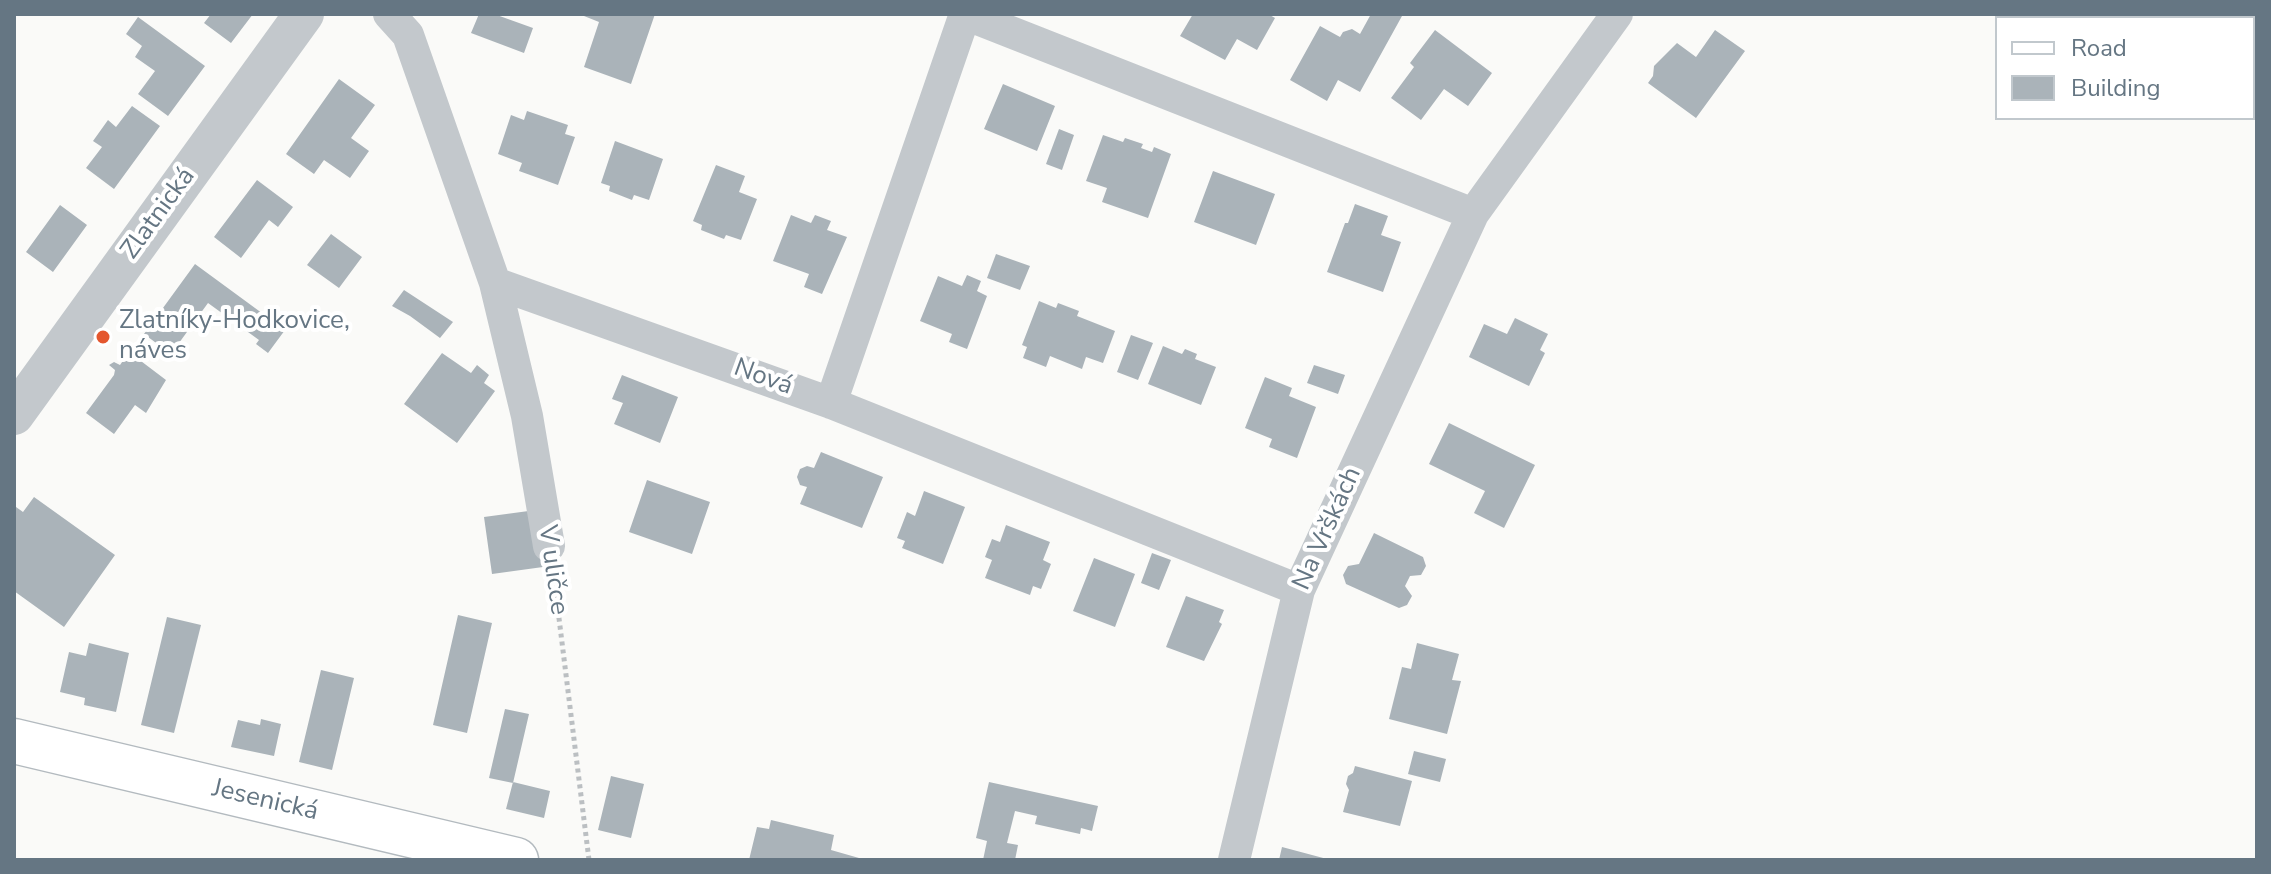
<!DOCTYPE html>
<html>
<head>
<meta charset="utf-8">
<style>
	body { margin:0 }
	#map { position:relative; width:2271px; height:874px; overflow:hidden; background:#fafaf8; font-family:"Nunito Sans",sans-serif }
	canvas { display:block }
	.frame { position:absolute; inset:0; border:16px solid #657683; pointer-events:none }
	.legend { position:absolute; left:1995px; top:16px; width:260px; height:104px; box-sizing:border-box; background:#fff; border:2px solid #c1c8cd; margin:0; padding:10px 14px; list-style:none; font-size:24px; color:#657683 }
	.legend li { display:flex; align-items:center; gap:16px; height:40px }
	.legend b { width:40px; border:2px solid #c1c8cd }
</style>
</head>
<body>
<div id="map">
<canvas width="2271" height="874"></canvas>
<div class="frame"></div>
<ul class="legend">
<li><b style="height:10px;background:#fff"></b>Road</li>
<li><b style="height:22px;background:#aab3b9"></b>Building</li>
</ul>
</div>
<script>
const ctx = document.querySelector('canvas').getContext('2d');
ctx.lineJoin = 'round';
function fillPath(path, color) { ctx.fillStyle = color; ctx.fill(path, 'evenodd'); }
const poly = rows => new Path2D(rows.map(r => 'M' + r).join(''));
function stroke(path, color, width, dash) { ctx.strokeStyle = color; ctx.lineWidth = width; ctx.lineCap = dash ? 'butt' : 'round'; ctx.setLineDash(dash || []); ctx.stroke(path); }
function drawText(font, color, halo, rows, align = 'center') {
  ctx.font = font + ' "Nunito Sans",sans-serif'; ctx.lineWidth = 8; ctx.setLineDash([]); ctx.textBaseline = 'middle'; ctx.strokeStyle = halo; ctx.fillStyle = color; for (const [text, x, y, turn = 0] of rows) {
    ctx.save(); ctx.translate(x, y); ctx.rotate((+turn || 0) * Math.PI / 180); ctx.textAlign = isNaN(turn) ? turn : align; if (halo) ctx.strokeText(text, 0, 0); ctx.fillText(text, 0, 0); ctx.restore();
  }
}
fillPath(poly([
	[211,14,253,14,231,43,204,23],
	[479,14,494,14,533,28,524,53,471,33],
	[585,14,655,14,631,84,584,67,599,22,584,16],
	[1193,14,1268,14,1275,18,1257,50,1237,39,1225,60,1180,36],
	[1371,14,1398,14,1402,16,1360,92,1338,80,1327,101,1290,80,1320,26,1340,37,1343,32,1352,29,1360,34],
	[138,17,205,66,168,116,138,94,155,71,135,57,142,46,126,34],
	[1435,30,1492,73,1468,106,1444,89,1421,120,1391,98,1414,67,1410,63],
	[1715,30,1745,51,1696,118,1648,83,1653,76,1654,66,1677,43,1696,57],
	[339,79,375,105,351,138,369,151,350,178,324,160,314,174,286,154],
	[1003,84,1055,106,1037,151,984,129],
	[132,106,160,126,114,189,86,168,102,147,93,141,108,120,116,127],
	[527,111,568,125,565,134,575,137,558,185,519,171,522,163,498,154,511,115,524,120],
	[1059,129,1074,135,1062,170,1046,164],
	[1103,135,1123,142,1125,138,1143,144,1141,148,1152,152,1154,147,1171,154,1148,218,1102,202,1107,188,1086,181],
	[615,141,663,159,649,200,634,195,632,200,609,191,610,186,601,183],
	[716,165,745,176,739,192,757,199,741,240,726,235,724,239,701,230,702,225,693,221],
	[1213,171,1275,194,1256,245,1194,222],
	[257,180,293,207,278,227,269,220,241,258,214,237],
	[1355,204,1388,216,1381,235,1401,242,1383,292,1327,272,1345,223,1348,223],
	[60,205,87,225,53,272,26,252],
	[791,215,811,223,815,215,831,221,827,230,847,237,822,294,804,287,809,274,773,261],
	[331,234,362,257,339,288,307,265],
	[996,254,1030,266,1020,290,987,278],
	[195,264,285,330,268,353,256,344,259,340,208,303,171,354,144,334],
	[967,275,981,281,977,291,987,296,967,349,949,342,952,334,920,321,938,276,962,286],
	[404,290,453,322,440,338,410,316,392,306],
	[1039,301,1056,308,1058,303,1079,311,1077,316,1115,331,1103,363,1086,357,1082,369,1050,356,1046,367,1023,358,1027,347,1022,345],
	[1515,318,1548,334,1540,350,1545,353,1529,386,1469,357,1484,324,1507,334],
	[1131,335,1153,343,1138,380,1117,372],
	[1163,346,1182,354,1185,349,1197,354,1195,359,1216,367,1201,405,1148,384],
	[129,352,166,380,146,413,135,405,114,434,86,413,114,375,115,370,109,365,114,362,120,365],
	[442,353,471,373,477,365,489,375,484,383,495,391,457,443,404,404],
	[1314,365,1345,375,1338,394,1307,383],
	[622,375,678,397,660,443,614,424,623,403,612,399],
	[1265,377,1292,388,1289,396,1316,407,1297,458,1269,447,1272,439,1245,428],
	[1449,423,1535,465,1504,528,1474,513,1485,491,1429,464],
	[821,452,883,477,862,528,800,504,807,487,800,485,797,477,800,469,807,466,814,468],
	[647,480,710,502,692,554,629,532],
	[924,491,965,507,943,564,902,548,905,541,897,538,907,512,915,516],
	[34,497,115,555,64,627,14,591,14,509,16,507,23,512],
	[536,510,543,567,492,574,484,517],
	[1006,525,1050,542,1043,560,1051,564,1041,589,1033,586,1030,595,985,578,992,560,985,557,992,539,1000,542],
	[1374,533,1423,557,1426,566,1421,575,1410,576,1405,586,1412,596,1407,605,1399,608,1346,584,1343,575,1348,566,1359,564],
	[1152,553,1171,560,1159,590,1141,583],
	[1094,558,1135,574,1115,627,1073,611],
	[1186,596,1224,610,1219,622,1222,624,1204,661,1166,647],
	[458,615,492,623,467,733,433,725],
	[167,617,201,625,174,733,141,725],
	[89,643,129,653,116,712,84,705,85,698,60,692,69,652,86,656],
	[1417,643,1459,654,1452,680,1461,681,1447,734,1389,719,1402,667,1411,669],
	[321,670,354,678,332,770,299,762],
	[505,709,529,714,513,783,489,778],
	[261,719,281,724,274,756,231,747,238,720,260,725],
	[1414,751,1446,759,1440,782,1408,774],
	[1355,766,1412,781,1400,826,1343,812,1349,790,1346,784,1348,776,1353,773],
	[611,776,644,784,631,838,598,830],
	[513,782,550,791,544,818,506,809],
	[989,782,1098,806,1092,831,1081,828,1080,834,1035,824,1037,816,1015,811,1007,843,1018,845,1015,860,983,860,987,841,976,838],
	[771,820,834,835,831,850,866,860,749,860,757,827,769,829],
	[1282,847,1327,859,1327,860,1279,860]
]), '#aab3b9');
const secondary = poly([
	[14,741,516,860]
]);
stroke(secondary, '#b3babf', 47);
stroke(poly([
	[554,578,589,860]
]), '#bbbfc2', 5, [4, 4]);
stroke(poly([
	[389,14,408,35,495,283,831,403,1299,590],
	[965,14,1473,214],
	[495,283,527,416,549,546],
	[831,403,965,14],
	[1234,860,1299,590,1473,214,1617,14]
]), '#c3c8cc', 32);
stroke(poly([
	[14,415,304,14]
]), '#c3c8cc', 40);
stroke(secondary, '#fff', 44);
for (const [x, y, r, color] of [
	[103,337,8,"#e4572e"]
]) { const dot = new Path2D(); dot.arc(x, y, r, 0, 2 * Math.PI); ctx.fillStyle = color; ctx.fill(dot); stroke(dot, '#fff', 3); }
drawText('26px', '#657683', '#fff', [
	["Zlatnická",159,214,-54],
	["Nová",763,378,20],
	["Na Vrškách",1328,529,-66],
	["V uličce",552,570,82],
	["Jesenická",265,801,13]
]);
drawText('26px', '#657683', '#fff', [
	["Zlatníky-Hodkovice,",119,322],
	["náves",119,352]
], 'left');
</script>
</body>
</html>
